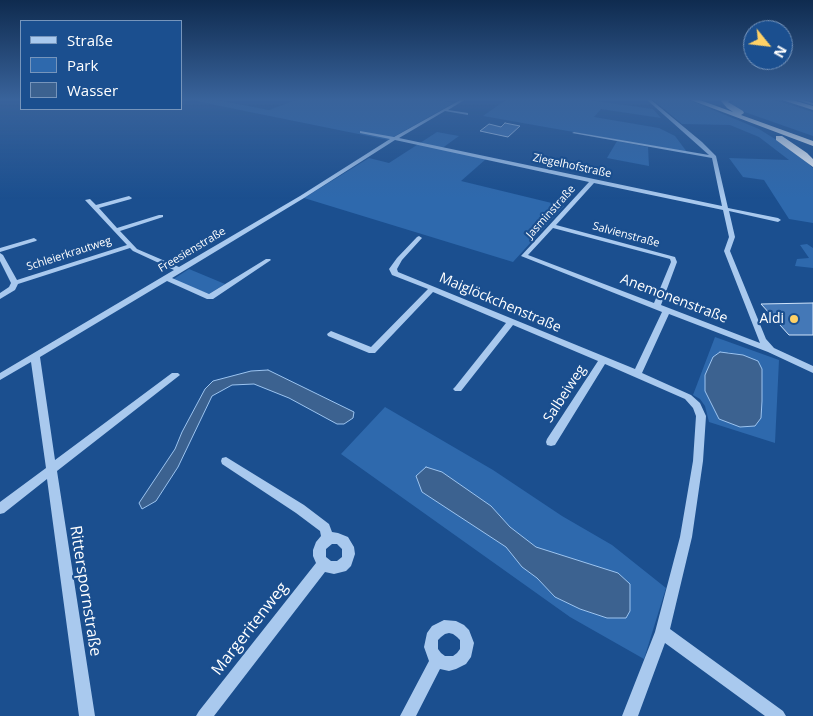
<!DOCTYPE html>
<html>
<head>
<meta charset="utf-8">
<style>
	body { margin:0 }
	#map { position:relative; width:813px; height:716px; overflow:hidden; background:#1b4f8f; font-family:"Open Sans",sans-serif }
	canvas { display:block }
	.legend { position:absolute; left:20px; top:20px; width:162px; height:90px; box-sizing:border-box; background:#1b4f8f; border:1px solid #7695bc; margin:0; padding:6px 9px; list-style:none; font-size:15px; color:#fff }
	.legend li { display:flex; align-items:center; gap:10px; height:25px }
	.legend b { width:25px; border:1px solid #7695bc }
	.north { position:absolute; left:743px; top:20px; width:50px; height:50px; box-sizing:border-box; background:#1b4f8f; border:1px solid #7695bc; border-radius:50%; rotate:119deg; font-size:14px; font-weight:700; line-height:20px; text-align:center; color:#fff }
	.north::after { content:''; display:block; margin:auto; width:18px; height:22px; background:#ffd166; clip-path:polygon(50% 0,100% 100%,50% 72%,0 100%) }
</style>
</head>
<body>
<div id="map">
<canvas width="813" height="716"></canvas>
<ul class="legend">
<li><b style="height:6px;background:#a9c9ee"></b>Straße</li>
<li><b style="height:14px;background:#2e69ad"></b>Park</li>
<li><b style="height:14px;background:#3c6290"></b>Wasser</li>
</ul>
<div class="north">N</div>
</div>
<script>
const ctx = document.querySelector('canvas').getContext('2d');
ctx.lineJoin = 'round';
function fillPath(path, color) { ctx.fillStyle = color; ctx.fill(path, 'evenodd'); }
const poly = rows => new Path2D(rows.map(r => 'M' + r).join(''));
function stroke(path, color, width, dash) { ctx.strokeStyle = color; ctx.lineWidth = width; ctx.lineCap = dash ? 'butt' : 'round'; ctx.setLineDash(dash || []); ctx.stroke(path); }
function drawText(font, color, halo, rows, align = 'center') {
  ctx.font = font + ' "Open Sans",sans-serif'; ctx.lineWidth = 4.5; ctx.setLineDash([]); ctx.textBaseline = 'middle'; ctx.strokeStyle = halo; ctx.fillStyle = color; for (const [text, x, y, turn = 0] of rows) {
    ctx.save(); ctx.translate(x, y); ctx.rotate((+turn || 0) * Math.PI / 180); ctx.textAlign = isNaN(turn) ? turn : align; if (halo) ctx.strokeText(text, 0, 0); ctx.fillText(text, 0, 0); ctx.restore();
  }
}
fillPath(poly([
	[186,99,212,99,269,110,298,99,433,99,454,103,388,140],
	[507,99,582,99,653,109,661,118,601,109,594,117,659,128,675,136,687,152,483,116],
	[652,99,687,99,759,129,799,154,813,168,813,223,789,219,764,180,743,177,729,158,789,160,759,137,730,125,682,124],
	[736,99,775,100,813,112,813,136,736,109,730,103],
	[437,132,459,136,441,149,486,159,461,181,564,206,513,262,304,198,369,158,389,163],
	[617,141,648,147,649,166,607,158],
	[807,244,813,248,813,268,795,266,797,259,809,258,800,245],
	[189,269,225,284,209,294,172,280],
	[715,337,779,360,775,443,709,422,705,406,700,399,693,395],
	[728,352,758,361,762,369,761,418,712,403,706,391],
	[385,407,493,470,562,516,612,545,666,588,644,659,570,617,341,454]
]), '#2e69ad');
const water = poly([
	[720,352,743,355,758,361,762,369,762,401,761,418,755,426,740,427,719,419,705,391,705,375,713,357,720,352],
	[268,370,354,412,353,418,344,424,337,424,289,398,254,384,232,385,212,396,178,467,156,501,142,509,139,503,175,449,182,432,205,389,213,381,251,371,268,370],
	[426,467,442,472,491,506,510,527,536,547,618,573,630,584,630,611,626,618,607,618,580,609,555,597,537,578,522,567,506,547,422,492,416,476,426,467]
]);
fillPath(water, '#3c6290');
stroke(water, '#9cc4f0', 1);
const building = poly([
	[505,123,520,126,508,137,480,131,489,124,501,127,505,123],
	[813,303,813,335,789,335,761,304,813,303]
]);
fillPath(building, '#4478b7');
stroke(building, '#cfe3fa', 1);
fillPath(poly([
	[462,99,466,99,448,110,468,113,468,115,445,111,399,138,722,206,712,158,572,133,574,132,709,155,646,99,650,99,702,142,716,156,728,208,778,218,781,220,778,222,729,211,735,237,730,251,766,339,774,348,813,366,813,373,768,352,669,314,642,373,691,395,700,403,706,416,703,461,692,537,670,629,783,711,786,716,765,716,665,643,638,716,622,716,655,632,680,537,693,461,696,416,693,408,685,399,605,364,555,445,551,446,547,445,546,442,547,439,598,361,513,325,461,391,455,391,453,389,455,387,506,323,433,292,375,353,369,353,328,336,327,334,331,331,371,347,428,289,392,275,389,269,397,258,417,237,419,236,422,238,402,260,397,269,398,272,635,369,662,312,521,256,589,182,395,140,304,198,172,278,209,294,266,259,270,259,271,260,213,299,207,299,167,281,40,357,55,460,172,373,178,373,180,375,57,471,95,716,79,716,47,479,4,513,0,514,0,502,46,468,31,362,0,380,0,373,174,270,133,251,130,248,18,284,15,290,0,299,0,293,9,287,11,283,0,261,0,253,3,255,17,280,127,245,85,200,90,199,96,205,129,196,132,198,131,199,99,208,117,228,159,215,163,215,163,217,120,231,137,249,179,267,300,196,390,139,360,133,360,131,394,137,462,99],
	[594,183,723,210,729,237,724,251,760,343,661,305,677,262,675,257,556,225,594,183],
	[553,228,670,259,671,262,654,303,528,255,553,228],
	[794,99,800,99,813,103,813,105,794,99],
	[34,238,37,240,36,241,0,252,0,248,34,238],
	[226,457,304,505,329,524,332,532,338,533,348,537,354,547,355,554,351,566,346,571,334,574,325,572,214,716,196,716,199,711,316,563,313,556,313,550,316,542,321,536,320,531,296,513,222,464,221,461,222,458,226,457],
	[332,544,337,544,342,549,342,557,337,561,331,561,326,557,326,549,332,544],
	[444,620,456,621,464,625,469,630,474,643,471,657,466,664,456,669,449,671,440,669,416,716,400,716,429,661,424,647,427,633,432,626,444,620],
	[449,633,453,634,457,637,460,640,460,649,457,653,453,656,445,656,441,653,438,649,438,640,441,637,445,634,449,633]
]), '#a9c9ee');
fillPath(poly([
	[688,99,697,99,733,112,727,108,721,101,723,99,731,99,728,102,743,111,744,113,741,115,813,141,813,146,688,99],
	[779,99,789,99,813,106,813,110,779,99],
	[776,136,782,136,807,153,813,159,813,167,776,140,776,136]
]), '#fff');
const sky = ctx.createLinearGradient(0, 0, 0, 199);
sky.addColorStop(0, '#0f2b4f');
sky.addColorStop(0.5, '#39639b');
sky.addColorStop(1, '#39639b00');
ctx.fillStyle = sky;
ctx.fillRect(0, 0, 813, 199);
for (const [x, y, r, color] of [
	[794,319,5,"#ffd166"]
]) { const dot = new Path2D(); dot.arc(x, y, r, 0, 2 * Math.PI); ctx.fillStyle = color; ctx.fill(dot); stroke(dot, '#1b4f8f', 2); }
drawText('11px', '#fff', '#1b4f8f', [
	["Ziegelhofstraße",572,166,12],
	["Jasminstraße",551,212,-48],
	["Salvienstraße",626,235,15],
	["Freesienstraße",192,250,-31],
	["Schleierkrautweg",69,254,-18]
]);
drawText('14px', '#fff', '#1b4f8f', [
	["Anemonenstraße",674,299,21],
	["Maiglöckchenstraße",500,303,23],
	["Salbeiweg",565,394,-57]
]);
drawText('14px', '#fff', '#1b4f8f', [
	["Aldi",784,319]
], 'right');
drawText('16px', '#fff', '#1b4f8f', [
	["Ritterspornstraße",85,591,81],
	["Margeritenweg",250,629,-52]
]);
</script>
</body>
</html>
